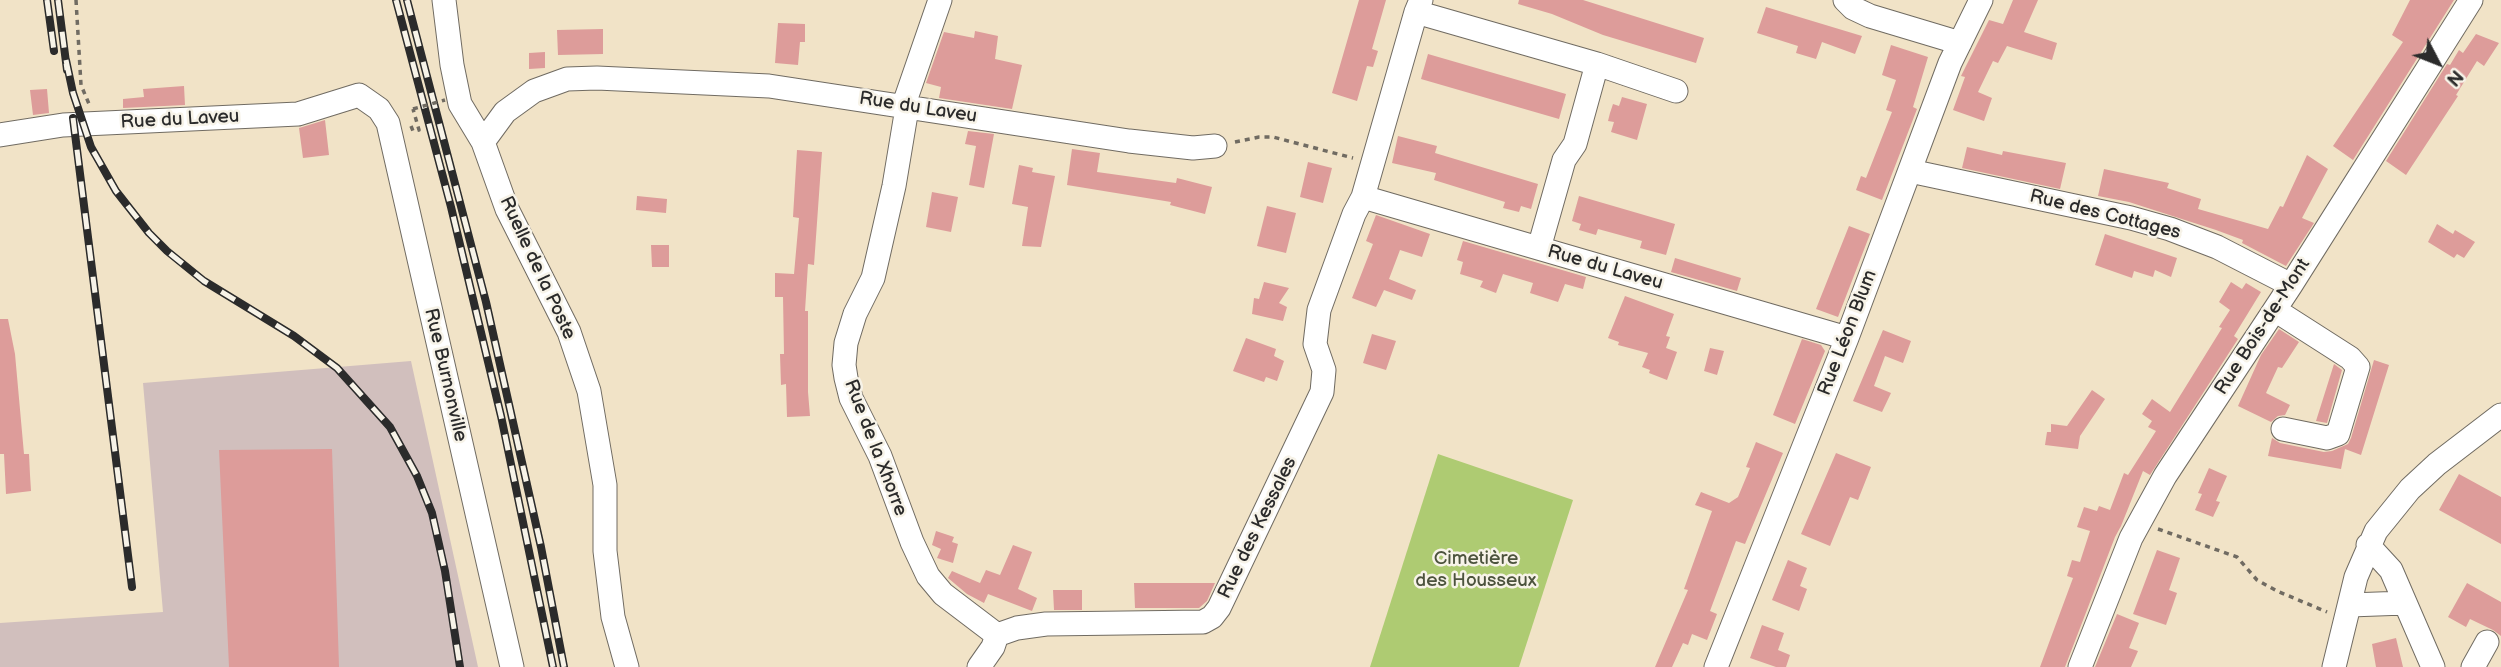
<!DOCTYPE html>
<html>
<head>
<meta charset="utf-8">
<style>
	body { margin:0 }
	#map { position:relative; width:2501px; height:667px; overflow:hidden; background:#f1e3c7; font-family:"Balsamiq Sans",sans-serif }
	canvas { display:block }
	.north { position:absolute; left:2403px; top:28px; width:70px; height:70px; -webkit-text-stroke:5px #f7f3e8; paint-order:stroke; rotate:132deg; font-size:19px; font-weight:700; line-height:28px; text-align:center; color:#2b2b2b }
	.north::after { content:''; display:block; margin:auto; width:24px; height:32px; background:#2b2b2b; clip-path:polygon(50% 0,100% 100%,50% 72%,0 100%) }
</style>
</head>
<body>
<div id="map">
<canvas width="2501" height="667"></canvas>
<div class="north">N</div>
</div>
<script>
const ctx = document.querySelector('canvas').getContext('2d');
ctx.lineJoin = 'round';
function fillPath(path, color) { ctx.fillStyle = color; ctx.fill(path, 'evenodd'); }
const poly = rows => new Path2D(rows.map(r => 'M' + r).join(''));
function stroke(path, color, width, dash) { ctx.strokeStyle = color; ctx.lineWidth = width; ctx.lineCap = dash ? 'butt' : 'round'; ctx.setLineDash(dash || []); ctx.stroke(path); }
function drawText(font, color, halo, rows, align = 'center') {
  ctx.font = font + ' "Balsamiq Sans",sans-serif'; ctx.lineWidth = 5; ctx.setLineDash([]); ctx.textBaseline = 'middle'; ctx.strokeStyle = halo; ctx.fillStyle = color; for (const [text, x, y, turn = 0] of rows) {
    ctx.save(); ctx.translate(x, y); ctx.rotate((+turn || 0) * Math.PI / 180); ctx.textAlign = isNaN(turn) ? turn : align; if (halo) ctx.strokeText(text, 0, 0); ctx.fillText(text, 0, 0); ctx.restore();
  }
}
fillPath(poly([
	[411,361,478,667,0,667,0,623,163,612,143,383]
]), '#d1bfbd');
fillPath(poly([
	[1438,454,1573,500,1519,667,1370,667]
]), '#aecb72');
fillPath(poly([
	[1359,0,1386,0,1372,49,1378,51,1373,67,1367,66,1357,101,1332,93],
	[1519,0,1583,0,1704,38,1696,63,1603,35,1552,14,1518,4],
	[2013,0,2038,0,2024,32,2057,43,2052,60,2007,46,1998,63,1993,61,1978,92,1992,98,1984,121,1953,110,1965,77,1961,76,1989,20,2003,24],
	[2410,0,2454,0,2353,160,2333,146,2403,42,2392,35],
	[1766,7,1862,36,1855,54,1822,42,1816,59,1796,53,1798,46,1757,33],
	[778,23,805,24,805,42,800,42,798,65,775,63],
	[603,29,603,54,558,55,557,30],
	[975,31,998,36,995,59,1022,65,1012,109,939,98,941,87,926,83,944,32,974,38],
	[2476,34,2499,43,2484,66,2477,61,2456,95,2458,96,2406,175,2386,161,2447,64,2450,65,2459,50,2463,53],
	[1891,45,1928,57,1913,107,1917,109,1882,200,1856,190,1861,176,1866,178,1892,112,1886,110,1896,80,1882,75],
	[545,52,545,68,529,69,529,53],
	[1428,54,1566,94,1559,119,1421,79],
	[184,86,185,105,123,108,123,99,144,97,143,89],
	[47,89,49,113,33,115,30,90],
	[1622,97,1647,104,1637,140,1611,132,1614,122,1608,121,1610,113,1613,104,1619,106],
	[325,120,329,155,303,158,299,128],
	[968,131,994,134,984,188,969,185,976,146,965,144],
	[1398,136,1437,146,1435,153,1538,184,1531,209,1521,206,1519,212,1503,208,1505,202,1434,180,1436,173,1392,163],
	[1967,147,2002,155,2003,151,2066,163,2060,189,1962,168],
	[1072,149,1100,153,1097,172,1176,183,1177,178,1212,187,1205,214,1170,205,1171,202,1067,185],
	[797,150,822,152,814,265,808,264,805,311,808,311,808,392,810,416,787,417,786,384,781,385,780,354,784,354,783,297,775,297,775,273,794,274,799,218,793,217],
	[2307,155,2328,169,2302,218,2314,223,2286,266,2242,243,2243,240,2216,230,2129,202,2098,196,2104,169,2169,183,2167,188,2201,199,2198,209,2268,229,2280,206,2283,207],
	[1308,162,1332,168,1323,203,1300,197],
	[1019,165,1033,168,1032,172,1055,176,1041,247,1022,246,1028,207,1012,204],
	[932,192,958,197,951,232,926,227],
	[637,196,667,199,666,213,636,210],
	[1579,196,1675,224,1666,255,1640,248,1642,241,1598,229,1596,235,1579,230,1581,224,1572,221],
	[1267,206,1296,213,1286,253,1257,246],
	[1376,215,1430,234,1422,257,1400,250,1389,279,1416,290,1412,300,1384,290,1376,307,1352,298,1373,244,1366,241],
	[2437,224,2453,234,2455,230,2475,242,2464,258,2457,254,2454,258,2428,242],
	[1849,226,1870,234,1838,317,1816,309],
	[2105,234,2177,258,2171,277,2155,270,2153,277,2134,271,2132,278,2095,265],
	[1463,241,1586,277,1583,289,1565,284,1558,302,1530,293,1533,283,1503,274,1496,293,1480,287,1483,281,1460,274,1463,262,1457,260],
	[651,245,669,245,669,267,652,267],
	[1675,258,1741,278,1737,291,1671,272],
	[1264,282,1289,288,1279,303,1287,307,1283,321,1252,314,1254,298,1259,299],
	[2231,282,2242,289,2246,283,2261,292,2234,336,2238,339,2150,475,2143,471,2121,526,2115,537,2065,667,2040,667,2073,578,2067,576,2072,560,2080,562,2090,531,2077,527,2084,507,2097,511,2099,506,2110,510,2124,473,2128,475,2156,431,2148,427,2152,421,2142,414,2152,399,2170,412,2222,328,2219,327,2230,310,2219,302],
	[1625,296,1674,314,1666,336,1670,337,1666,348,1677,352,1667,380,1649,373,1650,370,1642,367,1648,353,1618,345,1619,342,1608,338],
	[0,319,8,319,15,354,24,454,29,454,30,475,31,491,6,494,4,454,0,454],
	[2279,329,2299,342,2282,368,2278,367,2266,393,2290,405,2285,415,2278,416,2271,422,2238,406,2261,355],
	[1883,330,1911,341,1903,363,1885,356,1874,386,1891,393,1882,412,1853,401],
	[1372,334,1396,341,1386,370,1363,363],
	[1246,338,1276,349,1274,356,1284,361,1277,381,1266,377,1264,382,1233,371],
	[1802,339,1821,345,1825,351,1795,424,1773,415],
	[1710,348,1724,351,1717,375,1704,371],
	[2374,360,2389,365,2361,455,2345,449,2341,469,2268,456,2272,438,2280,443,2324,452,2332,451,2348,444,2351,438],
	[2334,364,2342,370,2327,423,2316,421],
	[2092,390,2105,399,2080,436,2078,449,2045,445,2047,432,2051,432,2051,424,2067,426],
	[1756,442,1783,453,1745,544,1736,541,1710,611,1717,614,1707,640,1692,634,1688,645,1683,643,1672,667,1655,667,1688,590,1684,589,1712,511,1695,505,1701,492,1729,503,1738,497,1750,468,1746,467],
	[332,449,339,667,229,667,219,450],
	[1836,453,1871,467,1858,500,1850,497,1830,546,1801,534],
	[2209,468,2227,476,2216,501,2220,502,2213,517,2195,510,2202,494,2198,493],
	[2459,474,2501,497,2501,544,2439,510],
	[936,531,954,537,952,542,958,544,953,563,937,558,941,549,932,545],
	[1013,545,1032,552,1018,589,1037,598,1032,611,988,594,984,603,967,594,948,578,952,571,980,583,986,570,1000,575],
	[2157,550,2180,558,2169,590,2177,593,2166,625,2133,614],
	[1788,560,1807,568,1800,586,1807,589,1799,611,1772,600],
	[1134,583,1215,583,1207,601,1199,608,1135,608],
	[2467,583,2501,602,2501,636,2493,630,2470,619,2466,627,2448,617],
	[1053,590,1082,590,1082,610,1054,610],
	[2117,614,2139,623,2129,648,2138,651,2131,667,2095,667],
	[1762,625,1784,633,1778,650,1790,655,1786,667,1776,667,1750,658],
	[2396,638,2403,667,2376,667,2372,644]
]), '#dd9c9a');
const minor = poly([
	[444,0,452,65,460,104,483,142,507,209,569,332,589,391,605,485,605,551,613,617,627,667],
	[1845,0,1853,8,1870,16,1960,43],
	[1416,12,1597,64,1676,91],
	[903,107,940,0],
	[907,108,894,186,873,278,855,314,846,343,844,365,846,378,851,398,880,456,912,542,928,576,943,594,997,635],
	[0,135,63,125,298,114,359,95,379,109,388,123,512,667],
	[483,142,505,112,534,91,567,79,597,78,769,86,1129,141,1193,148,1215,146],
	[1910,171,2131,218,2170,229,2217,247,2291,285],
	[1363,197,1847,338],
	[1539,248,1564,160,1575,144,1597,64],
	[2275,310,2350,358,2358,367,2338,434,2327,438,2283,429],
	[2368,545,2391,570,2433,667],
	[2350,605,2405,603],
	[979,667,993,647,997,635,1017,628,1046,624,1203,622,1212,617,1219,608,1322,392,1324,370,1315,344,1319,310,1354,214,1363,197,1416,12,1421,0],
	[1716,667,1847,338,1950,63,1981,0],
	[2080,667,2131,538,2165,476,2291,285,2471,0],
	[2334,667,2356,577,2376,531,2410,489,2437,464,2501,415],
	[2473,667,2487,642]
]);
stroke(minor, '#706b62', 25);
stroke(poly([
	[76,0,81,85,89,104],
	[411,126,413,131,419,130,413,109],
	[1235,142,1259,137,1273,137,1353,158],
	[2158,529,2237,557,2257,580,2277,591,2327,612]
]), '#706b62', 3.5, [5, 5]);
stroke(minor, '#fff', 23);
const rail = poly([
	[47,0,54,51],
	[58,0,67,70],
	[396,0,451,207,501,416,553,667],
	[407,0,486,302,541,547,564,667],
	[66,60,73,93,91,147,116,191,149,233,167,251,204,281,294,336,337,368,390,427,417,476,432,513,445,571,460,667],
	[73,118,132,587]
]);
stroke(rail, '#2b2b2b', 8);
stroke(rail, '#f7f3e8', 5, [16]);
stroke(poly([
	[413,109,445,100]
]), '#706b62', 3.5, [5, 5]);
drawText('19px', '#2b2b2b', '#f7f3e8', [
	["Rue du Laveu",918,108,9],
	["Rue du Laveu",180,120,-3],
	["Rue des Cottages",2105,215,14],
	["Ruelle de la Poste",537,268,65],
	["Rue du Laveu",1605,268,16],
	["Rue Bois-de-Mont",2263,327,-57],
	["Rue Léon Blum",1848,333,-69],
	["Rue Burnonville",445,375,77],
	["Rue de la Xhorre",875,448,69],
	["Rue des Kessales",1258,528,-64]
]);
drawText('19px', '#4c533d', '#f7f3e8', [
	["Cimetière",1476,559],
	["des Housseux",1476,581]
]);
</script>
</body>
</html>
